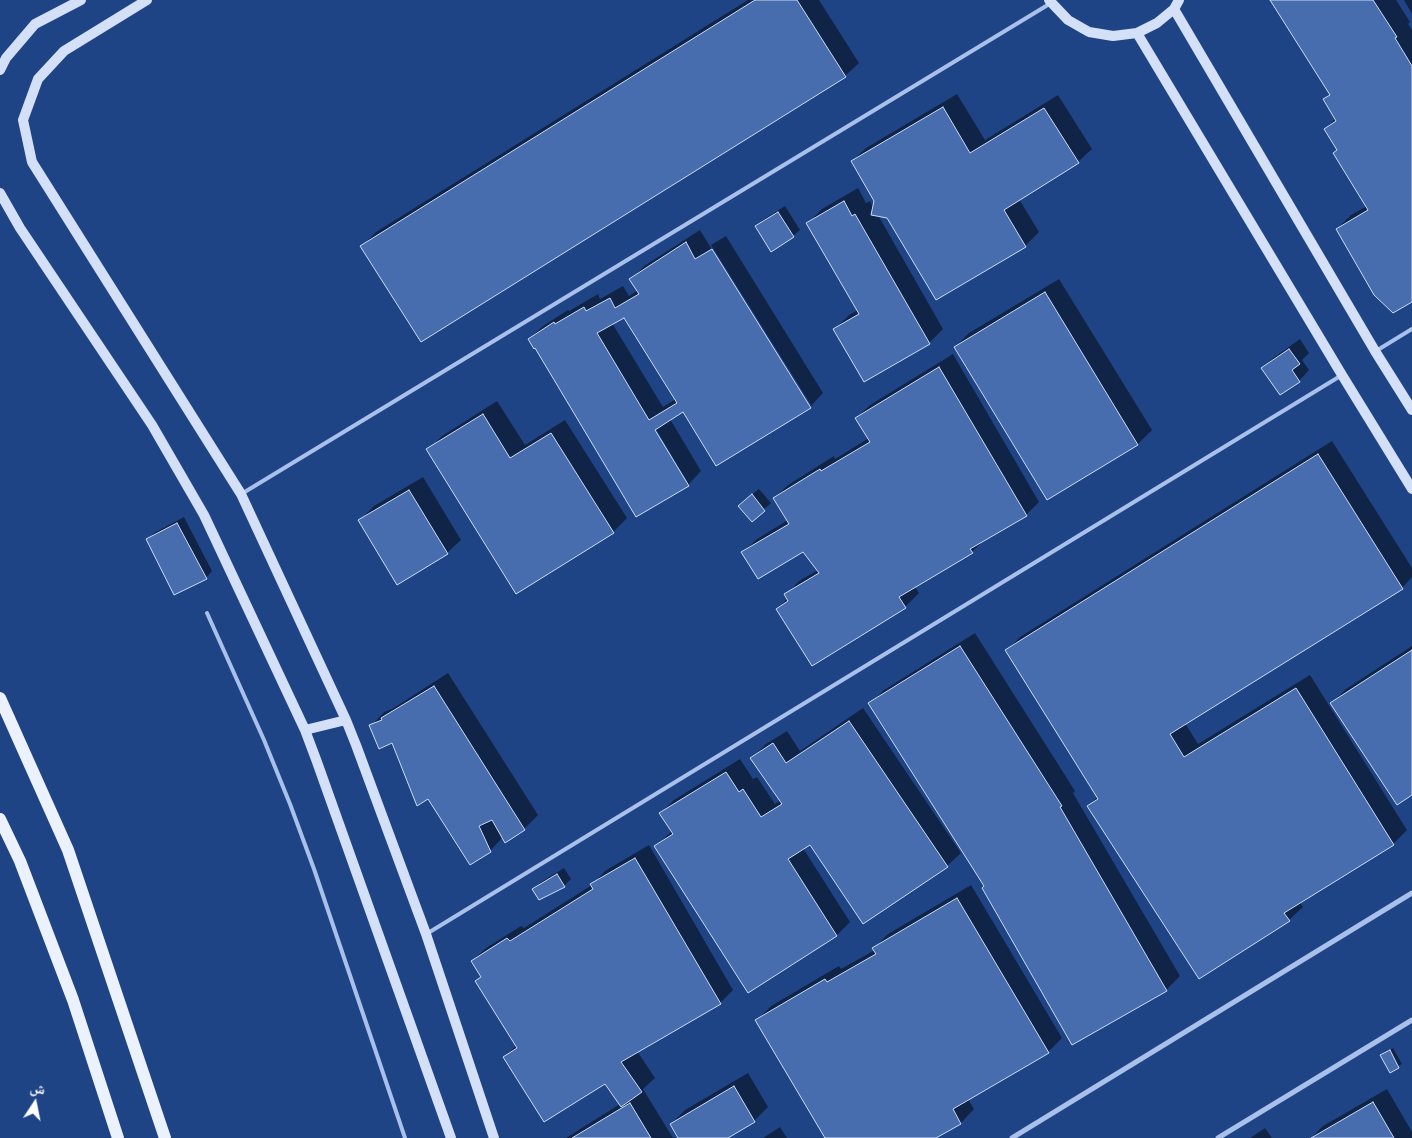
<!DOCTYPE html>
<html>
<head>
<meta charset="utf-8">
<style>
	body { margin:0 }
	#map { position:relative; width:1412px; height:1138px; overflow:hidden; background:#1f4486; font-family:Lato,"Noto Naskh Arabic",sans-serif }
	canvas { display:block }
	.north { position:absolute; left:10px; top:1078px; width:50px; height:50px; -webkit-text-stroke:4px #1f4486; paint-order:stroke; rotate:11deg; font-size:14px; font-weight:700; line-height:20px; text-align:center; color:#fff }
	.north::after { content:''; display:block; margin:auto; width:18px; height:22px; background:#fff; clip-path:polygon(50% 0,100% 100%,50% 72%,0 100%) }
</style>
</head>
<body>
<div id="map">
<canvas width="1412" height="1138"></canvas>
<div class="north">ش</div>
</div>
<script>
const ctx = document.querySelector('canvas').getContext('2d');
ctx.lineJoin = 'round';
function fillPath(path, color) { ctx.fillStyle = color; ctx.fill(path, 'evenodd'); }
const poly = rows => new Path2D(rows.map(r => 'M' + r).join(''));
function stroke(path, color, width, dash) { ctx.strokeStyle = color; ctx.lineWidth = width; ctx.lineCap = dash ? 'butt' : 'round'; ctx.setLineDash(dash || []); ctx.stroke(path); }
fillPath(poly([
	[748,0,819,0,859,63,845,76,362,246,376,232],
	[1271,0,1396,0,1410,22,1408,24,1412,30,1412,301,1337,229,1351,215,1367,206,1338,150,1325,129,1336,118,1324,100,1330,94],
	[1404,0,1412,0,1412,14],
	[957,94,985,140,1058,95,1092,149,1078,162,1019,199,1039,232,1025,246,878,215,943,329,929,343,835,329,849,315,858,310,808,223,822,209,858,188,866,203,870,201,874,209,876,201,852,161,866,148],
	[785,206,800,230,793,236,756,226,763,220],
	[700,230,808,405,811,405,711,245,726,236,823,393,810,407,717,464,683,411,670,419,701,471,688,485,637,515,535,346,534,347,529,339,543,326,568,310,569,311,598,294,600,299,623,286,629,296,638,290,631,280,644,266],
	[624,316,676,399,663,407,612,323],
	[653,424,688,483,685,483,651,425],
	[1059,279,1152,430,1138,444,1047,499,955,347,969,333],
	[1300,339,1309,353,1302,360,1309,370,1299,381,1263,368,1273,358],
	[953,354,1039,502,1026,515,985,539,972,552,915,587,919,593,905,607,777,609,788,598,786,595,799,581,818,570,803,550,743,552,757,539,788,520,774,498,788,485,834,456,835,459,869,438,856,418,870,405],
	[497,401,525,445,565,420,627,518,613,532,517,592,428,450,442,436],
	[1332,441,1412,568,1412,577,1402,588,1185,723,1198,744,1310,675,1407,830,1393,844,1300,902,1303,907,1289,920,1089,806,1098,796,1006,651,1020,637],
	[423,477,461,540,447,553,360,520,374,506],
	[759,489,771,503,752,520,746,499],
	[184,517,212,571,206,578,147,540,154,533],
	[975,633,1075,791,1073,793,1180,976,1166,990,870,704,884,690],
	[1412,646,1412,794,1332,703,1346,689],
	[448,673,538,815,524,829,503,837,490,851,392,742,371,726,384,712,392,709],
	[863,708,961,853,947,866,810,843,803,848,850,922,837,935,656,846,672,831,661,813,674,800,740,759,753,779,757,777,775,804,781,800,752,758,766,744,787,731,800,751],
	[649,845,733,990,720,1003,637,1051,655,1078,643,1089,673,1138,566,1138,620,1104,605,1082,504,1057,517,1045,476,981,482,976,472,961,486,948,521,926,524,928,592,885,605,871],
	[564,868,571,879,564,886,534,889,541,882],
	[971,885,1062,1038,1048,1052,968,1099,974,1109,961,1123,934,1138,827,1138,757,1020,771,1006,839,966,841,969,875,950,874,948,888,934],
	[1393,1048,1402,1064,1390,1071,1385,1053],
	[748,1073,768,1107,754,1121,725,1138,680,1138,671,1124,685,1110],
	[1387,1089,1412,1132,1412,1138,1311,1138,1323,1126],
	[780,1127,787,1138,763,1138],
	[1265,1128,1272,1138,1250,1138]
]), '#0007');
const building = poly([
	[755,0,797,0,846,77,421,342,360,246,755,0],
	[1270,0,1373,0,1397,37,1395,38,1412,66,1412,302,1393,313,1374,295,1336,229,1368,210,1333,153,1337,150,1324,129,1336,121,1323,99,1330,95,1270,0],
	[943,107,970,153,1044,108,1079,163,1004,210,1026,247,936,300,887,218,871,215,874,201,851,161,943,107],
	[844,201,852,216,855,214,930,344,864,382,833,329,859,314,806,223,844,201],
	[778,212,794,237,771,252,755,226,778,212],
	[686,242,695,259,712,249,811,408,716,466,683,412,655,430,689,486,636,517,535,348,534,349,528,339,554,322,555,324,584,307,586,311,610,298,615,308,639,294,629,279,686,242],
	[624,318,677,403,649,420,597,333,624,318],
	[1045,292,1138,445,1047,500,954,347,1045,292],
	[1289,349,1300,364,1292,370,1300,382,1280,395,1261,368,1289,349],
	[939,367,1027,516,970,549,973,553,899,597,906,608,812,666,776,609,788,601,784,594,819,573,803,552,758,579,741,552,789,524,773,498,820,469,821,471,870,442,855,418,939,367],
	[483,414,510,458,551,433,614,533,516,594,426,449,483,414],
	[1318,454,1403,589,1170,734,1184,757,1296,688,1394,845,1284,913,1290,921,1199,979,1087,806,1098,799,1005,650,1318,454],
	[409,490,448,554,397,585,358,520,409,490],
	[752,494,765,511,752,522,738,506,752,494],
	[177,523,207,579,174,595,146,539,177,523],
	[960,646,1062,806,1060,807,1167,991,1072,1045,982,888,984,886,868,703,960,646],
	[1412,650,1412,795,1397,805,1330,703,1412,650],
	[434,686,525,830,505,843,492,820,479,826,491,852,470,865,428,799,417,806,392,743,379,749,369,725,382,720,381,718,434,686],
	[849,721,948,867,863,924,810,845,788,859,837,936,748,993,654,846,673,834,659,813,726,772,739,792,743,789,761,817,782,804,750,758,773,743,786,763,849,721],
	[635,858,721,1004,621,1062,642,1092,621,1107,605,1084,544,1122,503,1057,517,1048,475,981,481,977,471,961,507,938,510,941,593,889,590,884,635,858],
	[557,874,565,887,539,900,532,889,557,874],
	[957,898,1049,1053,953,1109,961,1124,936,1138,825,1138,755,1020,825,979,827,982,876,954,872,948,957,898],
	[1390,1050,1399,1068,1390,1073,1380,1055,1390,1050],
	[734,1086,755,1122,728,1138,678,1138,670,1124,734,1086],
	[1373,1102,1394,1138,1311,1138,1373,1102],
	[630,1103,651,1138,572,1138,630,1103]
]);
fillPath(building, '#476daf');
stroke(building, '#ccdcf8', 1);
stroke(poly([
	[1376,351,1412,329],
	[243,493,1051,3],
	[207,613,264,740,290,804,314,869,405,1138],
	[428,933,1342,375]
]), '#a8c0ea', 4);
stroke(poly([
	[1012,1138,1412,893],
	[1218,1138,1412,1020]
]), '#a8c0ea', 5);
stroke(poly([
	[147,0,64,51,38,79,23,120,32,162,241,494,346,720,356,745,426,934,494,1138],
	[1049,0,1068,20,1089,32,1113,36,1137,33,1157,23,1174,9,1179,0],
	[1174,9,1375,351,1412,410],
	[1137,33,1342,375,1412,489],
	[0,70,6,58,35,24,81,0],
	[0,193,20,228,152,425,204,515,305,730,317,762,451,1138],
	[305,730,346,720]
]), '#d3e0f8', 10);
stroke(poly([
	[0,698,68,850,165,1138],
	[0,819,20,861,73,1000,118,1138]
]), '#ecf1fe', 12);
</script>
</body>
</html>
